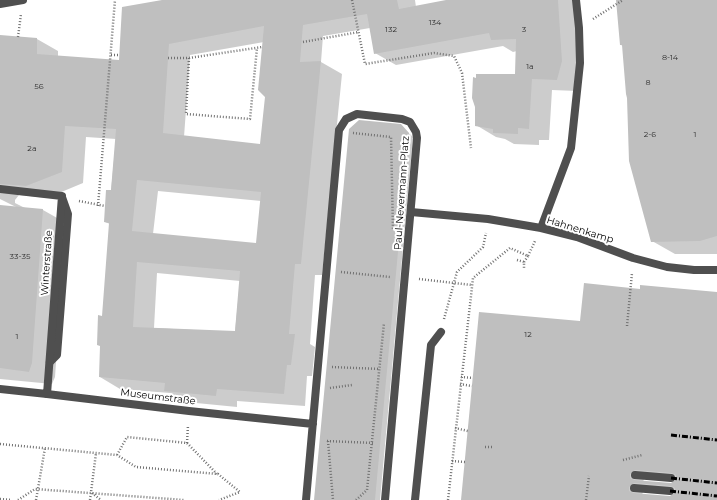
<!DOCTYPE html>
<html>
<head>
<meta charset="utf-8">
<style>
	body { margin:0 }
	canvas { display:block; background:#fff }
</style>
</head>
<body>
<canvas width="717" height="500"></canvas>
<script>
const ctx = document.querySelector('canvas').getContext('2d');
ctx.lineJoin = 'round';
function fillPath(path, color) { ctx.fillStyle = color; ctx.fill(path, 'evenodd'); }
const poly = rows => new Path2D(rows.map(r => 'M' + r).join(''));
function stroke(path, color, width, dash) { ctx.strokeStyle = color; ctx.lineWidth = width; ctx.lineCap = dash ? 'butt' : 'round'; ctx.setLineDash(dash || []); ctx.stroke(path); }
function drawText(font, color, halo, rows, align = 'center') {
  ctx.font = font + ' Montserrat,sans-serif'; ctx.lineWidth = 4; ctx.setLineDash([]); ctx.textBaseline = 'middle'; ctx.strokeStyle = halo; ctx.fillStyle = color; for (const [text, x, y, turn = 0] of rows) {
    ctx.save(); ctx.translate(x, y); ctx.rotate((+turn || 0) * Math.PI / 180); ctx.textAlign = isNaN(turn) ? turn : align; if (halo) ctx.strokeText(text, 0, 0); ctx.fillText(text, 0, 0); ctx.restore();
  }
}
fillPath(poly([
	[167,0,415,0,416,7,451,0,577,0,577,91,552,90,549,140,539,140,539,145,514,144,505,139,496,137,476,125,516,75,517,51,513,52,503,46,396,65,375,53,370,28,323,36,321,62,342,74,322,275,315,275,310,344,315,347,312,376,307,376,305,406,237,401,237,407,186,402,170,393,120,389,100,377,110,224,105,222,111,191,116,139,86,137,83,183,47,198,19,195,15,200,15,203,25,208,43,210,66,223,55,377,52,384,0,379,0,206,18,208,0,199,0,39,37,39,58,51,58,57,120,61],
	[264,42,266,97,261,145,184,137,190,55],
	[158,191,261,201,257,244,153,234],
	[157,273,240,281,235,332,154,328],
	[617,0,717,0,717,254,675,254,652,241,628,98,623,46,621,45],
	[400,125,413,137,380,500,315,500],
	[641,290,717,293,717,500,462,500,581,322],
	[649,477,678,479,671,484,643,482,644,479],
	[648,490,677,492,670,497,642,495,643,492]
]), '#0003');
fillPath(poly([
	[162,0,397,0,399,9,446,0,558,0,562,61,557,80,532,79,529,129,518,128,518,134,493,133,493,129,475,126,475,107,472,98,473,77,476,78,476,74,515,74,516,39,491,40,489,33,374,54,367,14,303,25,300,62,321,61,301,264,295,264,289,334,295,334,291,365,287,365,284,394,217,389,216,396,164,391,165,383,99,377,100,346,97,345,98,315,102,316,109,223,104,222,106,190,111,190,116,129,65,126,62,172,26,186,0,184,0,35,37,38,37,54,119,60,122,7],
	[264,26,258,90,265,97,260,144,163,133,169,44],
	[137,180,261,192,256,243,132,231],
	[137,262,240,271,235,331,133,327],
	[616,0,717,0,717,236,700,241,651,242,629,161,627,98,626,94,622,45,620,45],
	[359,120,401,124,409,133,375,500,314,500,349,129],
	[0,205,43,209,32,363,29,372,0,368],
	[584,283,640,289,640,285,717,292,717,500,461,500,479,312,580,321],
	[635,470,672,473,676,475,676,479,671,483,634,480,630,478,630,474],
	[634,483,671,486,675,488,675,492,670,496,633,493,629,491,629,487]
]), '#bfbfbf');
stroke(poly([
	[352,0,365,64,434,53,454,56,462,73,471,148],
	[593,19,623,0],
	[18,37,21,14],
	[303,42,359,32],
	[111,55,119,55],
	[168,58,189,58,262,47],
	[189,58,186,114,250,119,257,48],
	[353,133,391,137,393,230],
	[79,201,105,206],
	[98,206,115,0],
	[517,260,524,262,524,269],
	[524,262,528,256],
	[341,272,390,277],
	[419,279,472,285],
	[444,319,457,272,483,247,486,233],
	[627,326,632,273],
	[332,367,380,369],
	[461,377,473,378],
	[460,384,472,386],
	[330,388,352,385],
	[455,428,468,431],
	[327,441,374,443],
	[328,441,333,500],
	[187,443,188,425],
	[0,444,117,455,136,467,218,474,240,492,219,500],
	[485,447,493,447],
	[117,455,127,437,187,443,217,474],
	[623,460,642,455],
	[452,461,465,462],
	[92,493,101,500],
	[0,499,12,500],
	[18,500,35,489,184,500],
	[36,500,45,448],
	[90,500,96,453],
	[356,500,367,490,384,323],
	[448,500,473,278,510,248,528,256,535,241],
	[586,500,589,476]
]), '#717171', 2.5, [1, 2]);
stroke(poly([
	[50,362,57,355,68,214,62,197],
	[47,394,189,411,313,424],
	[635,475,671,478],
	[634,488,670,491],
	[306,500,339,130,346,119,357,114,402,119,410,122,416,132,417,138,385,500],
	[415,500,431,345,441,332]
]), '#4f4f4f', 8);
stroke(poly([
	[0,4,23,0],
	[0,189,62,196,47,394,0,389],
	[411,212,488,219,541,228,577,237,633,258,667,267,694,270,717,270],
	[541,228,571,148,580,63,579,28,576,0]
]), '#4f4f4f', 8);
stroke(poly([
	[671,435,717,440],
	[671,478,717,483],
	[670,491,717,496]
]), '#000', 3, [6, 2, 1, 2]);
drawText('8px', '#303030', null, [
	["134",435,23],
	["132",391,30],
	["3",524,30],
	["8-14",670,58],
	["1a",530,67],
	["8",648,83],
	["56",39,87],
	["2-6",650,135],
	["1",695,135],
	["2a",32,149],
	["33-35",20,257],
	["12",528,335],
	["1",17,337]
]);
drawText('10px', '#000', '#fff', [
	["Paul-Nevermann-Platz",402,193,-86],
	["Hahnenkamp",580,230,17],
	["Winterstraße",47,263,-86],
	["Museumstraße",158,397,7]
]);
</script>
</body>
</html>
